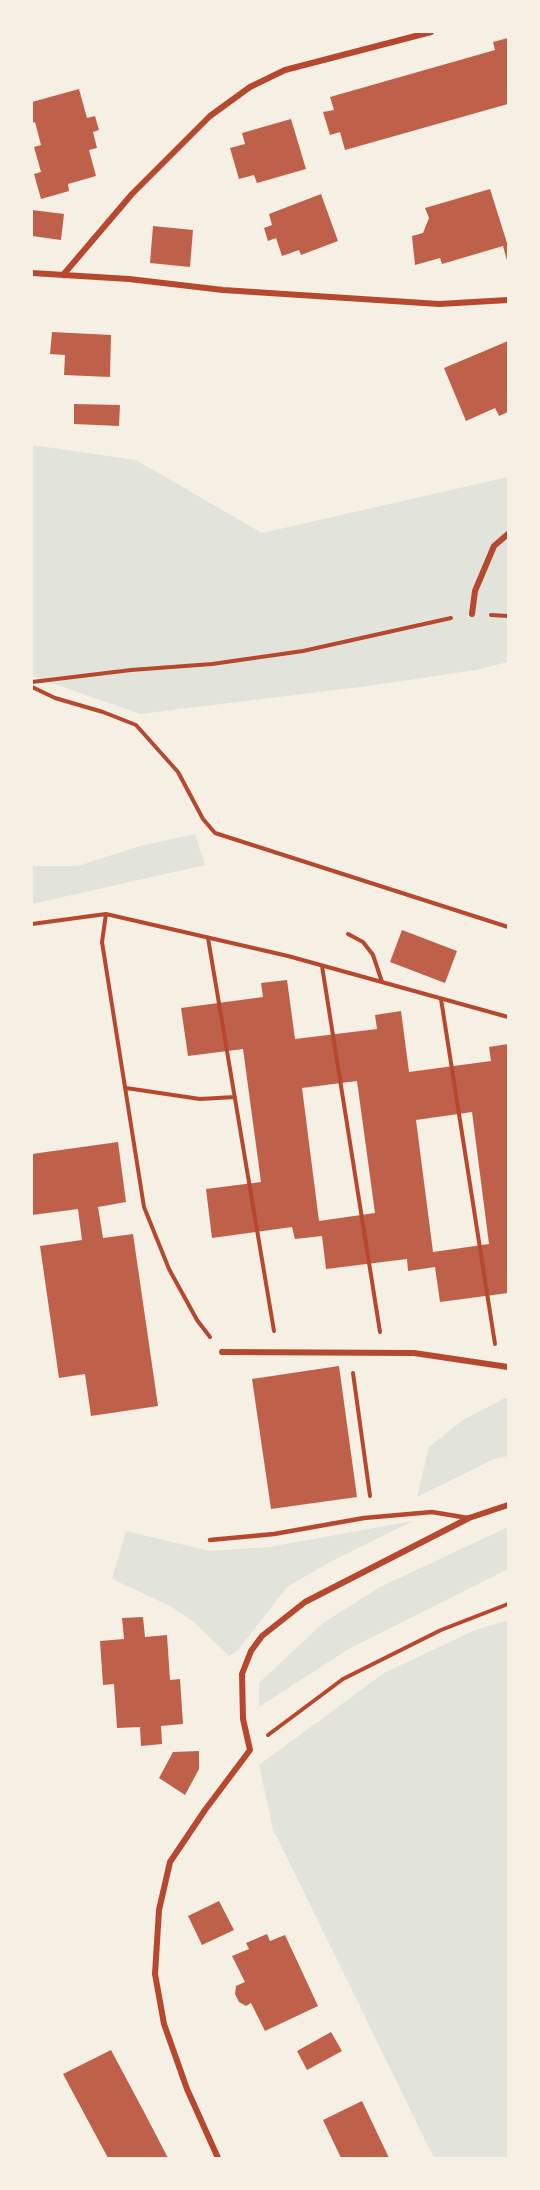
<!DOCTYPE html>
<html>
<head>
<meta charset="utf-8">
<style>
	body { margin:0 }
	#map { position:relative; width:540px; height:2190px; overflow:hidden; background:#f6efe4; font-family:"Fira Sans Condensed",sans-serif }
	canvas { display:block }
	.frame { position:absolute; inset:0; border:33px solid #f6efe4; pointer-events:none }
</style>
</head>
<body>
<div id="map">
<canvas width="540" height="2190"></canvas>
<div class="frame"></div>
</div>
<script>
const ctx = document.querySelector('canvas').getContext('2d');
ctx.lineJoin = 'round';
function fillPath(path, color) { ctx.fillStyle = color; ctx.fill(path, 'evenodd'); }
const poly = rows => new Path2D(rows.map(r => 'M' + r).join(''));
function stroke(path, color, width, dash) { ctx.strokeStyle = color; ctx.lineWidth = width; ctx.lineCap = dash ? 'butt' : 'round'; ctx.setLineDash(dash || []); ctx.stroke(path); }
fillPath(poly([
	[32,445,136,460,262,533,508,477,508,662,476,670,368,686,140,714,32,676],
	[195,834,205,865,32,904,32,866,78,866,140,846],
	[505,1398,508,1398,508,1456,494,1459,417,1497,429,1447,463,1420],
	[413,1521,332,1561,287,1587,238,1650,229,1656,194,1622,170,1606,112,1579,126,1531,210,1551,269,1547],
	[508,1527,508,1569,347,1650,259,1707,259,1683,323,1623,380,1587],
	[508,1620,508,2158,434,2158,273,1829,259,1765,384,1673,475,1630]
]), '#e2e4dc');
fillPath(poly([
	[508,38,508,104,345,150,340,132,330,135,323,112,334,110,330,97,495,50,493,42],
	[79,89,87,118,95,116,99,130,93,132,97,148,89,150,96,176,68,184,69,191,41,199,34,174,41,172,34,147,41,145,35,122,32,123,32,102],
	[291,119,306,169,257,183,254,175,239,179,230,148,245,144,242,133],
	[490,189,507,243,508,242,508,264,503,246,442,264,440,258,415,265,412,236,423,233,429,218,425,208],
	[321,194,338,241,301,255,299,250,282,256,276,238,268,241,264,228,272,225,269,214],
	[32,210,64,214,61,240,32,236],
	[153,226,193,230,190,267,150,263],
	[52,332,111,335,110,377,64,375,65,355,50,354],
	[508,341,508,412,499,416,495,408,466,421,444,368],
	[74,404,120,405,119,426,74,424],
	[402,930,457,951,445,983,390,962],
	[287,980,295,1039,377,1029,375,1015,401,1011,409,1072,491,1061,489,1047,508,1044,508,1293,440,1302,435,1267,408,1271,407,1259,326,1269,322,1236,295,1239,292,1227,212,1238,206,1189,261,1182,243,1049,188,1056,181,1008,263,997,261,983],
	[357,1081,375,1213,319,1221,302,1088],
	[472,1112,489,1244,433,1252,416,1120],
	[118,1142,126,1202,98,1207,103,1238,133,1234,158,1406,91,1416,85,1374,59,1378,40,1246,82,1240,78,1209,32,1215,32,1154],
	[339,1366,357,1497,271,1509,252,1379],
	[143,1617,145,1637,167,1635,170,1680,180,1679,183,1724,161,1726,162,1744,141,1746,140,1727,117,1728,114,1684,103,1685,100,1641,124,1639,122,1618],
	[199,1751,199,1769,185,1795,159,1778,173,1752],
	[219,1901,234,1930,202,1945,188,1916],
	[267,1934,270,1941,285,1935,318,2006,265,2031,251,2003,246,2006,239,2002,235,1994,236,1986,245,1982,232,1956,249,1949,246,1943],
	[331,2032,342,2051,307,2070,297,2051],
	[111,2050,143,2110,168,2158,108,2158,63,2074],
	[362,2101,389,2158,341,2158,323,2120]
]), '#bf614a');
stroke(poly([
	[491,615,508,616],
	[32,682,131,670,212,664,303,651,451,618],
	[32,687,55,698,103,712,136,725,178,772,203,819,215,833,508,927],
	[106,914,102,942,144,1207,169,1269,197,1320,210,1337],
	[32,924,106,914,288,956,508,1017],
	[348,934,363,942,373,955,382,982],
	[208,938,274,1331],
	[322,966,380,1332],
	[441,999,495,1344],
	[126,1088,200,1099,235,1097],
	[353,1373,370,1496],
	[268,1735,343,1679,441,1630,508,1604]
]), '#b5482f', 4);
stroke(poly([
	[210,1540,274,1534,364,1518,432,1512,468,1518]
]), '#b5482f', 4.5);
stroke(poly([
	[32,273,129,279,223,290,439,304,508,300],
	[63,275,132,194,210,116,250,87,285,70,431,32],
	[472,614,475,591,494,546,508,534],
	[222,1352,414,1353,508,1367],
	[218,2158,187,2089,164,2024,155,1974,159,1910,170,1862,205,1810,250,1750,243,1719,242,1674,251,1651,262,1636,305,1602,469,1518,508,1505]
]), '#b5482f', 6);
</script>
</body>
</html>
